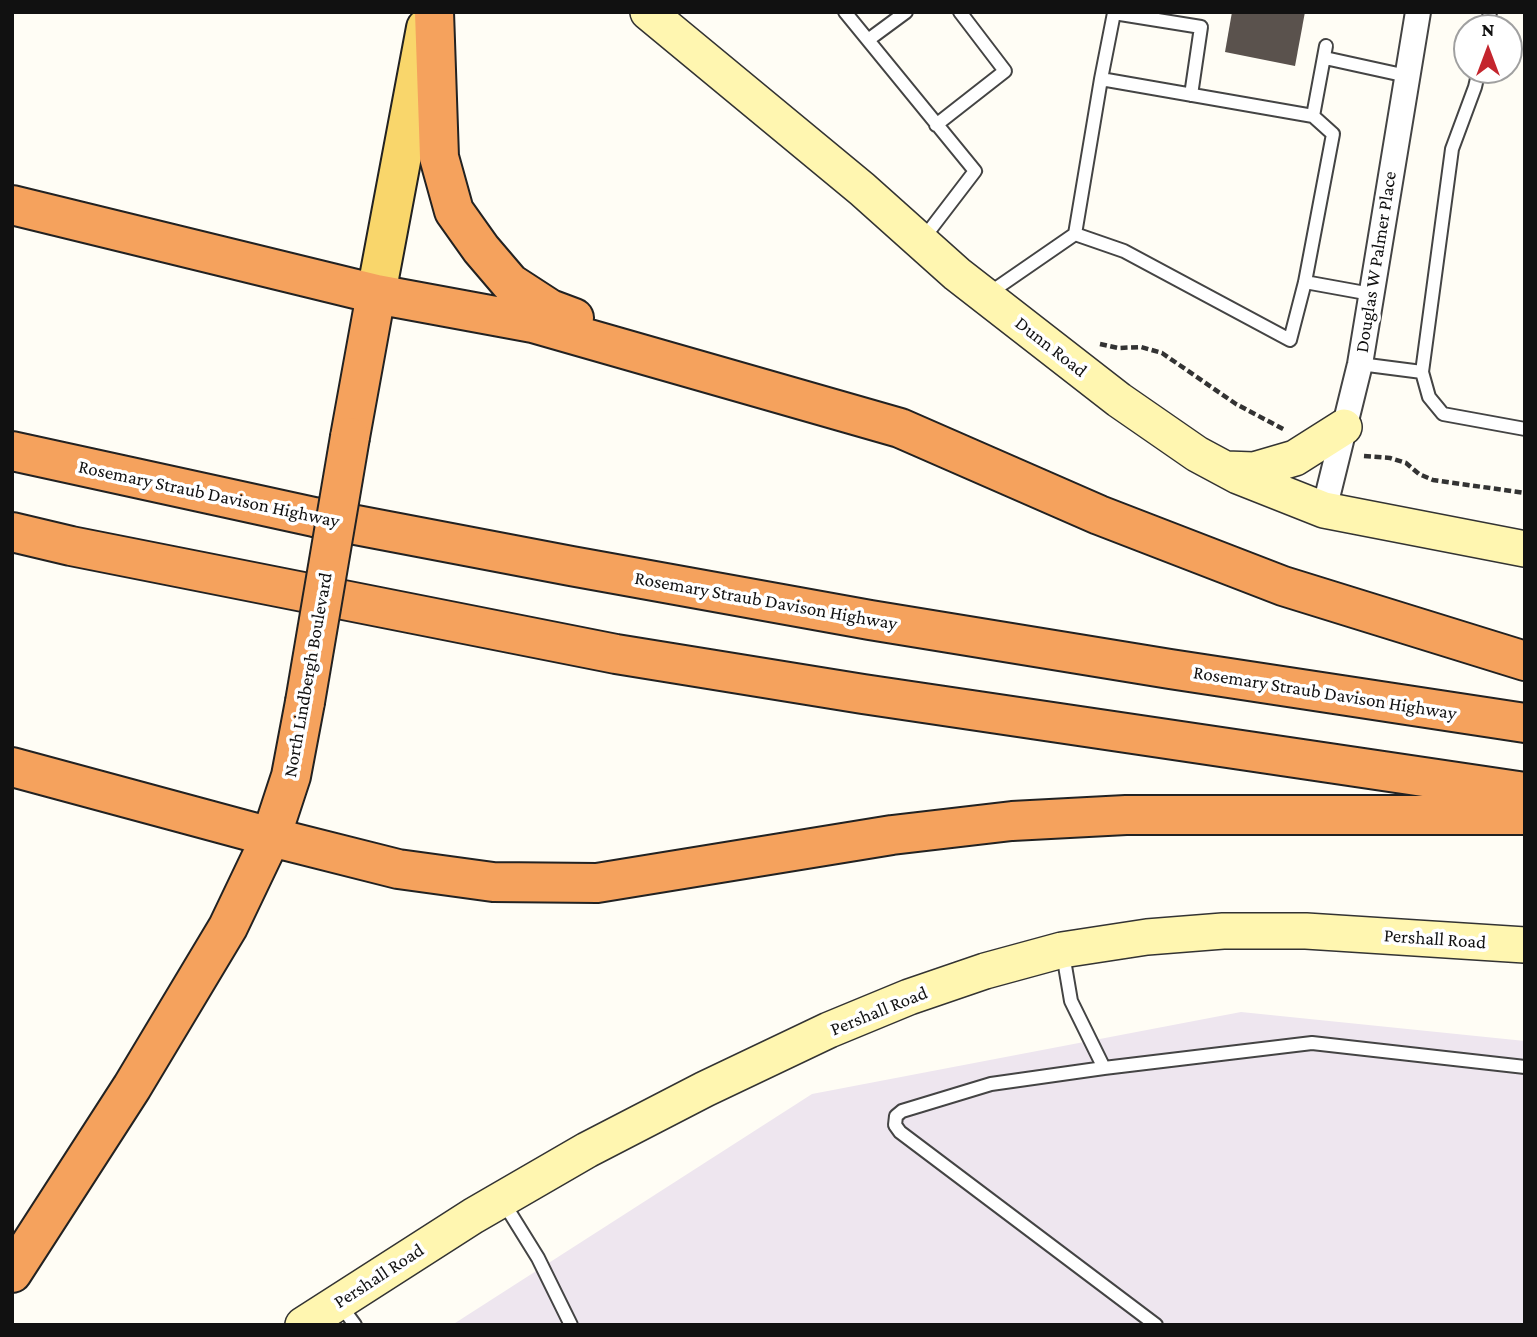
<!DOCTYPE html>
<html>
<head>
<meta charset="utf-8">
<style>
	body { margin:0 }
	#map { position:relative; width:1537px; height:1337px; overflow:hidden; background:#fffdf5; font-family:"Crimson Pro",serif }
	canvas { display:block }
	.frame { position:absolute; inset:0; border:14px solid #111; pointer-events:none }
	.north { position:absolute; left:1453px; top:14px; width:70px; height:70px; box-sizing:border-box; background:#fff; border:2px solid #a0a0a0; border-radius:50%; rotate:0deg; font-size:19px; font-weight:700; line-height:28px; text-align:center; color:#111 }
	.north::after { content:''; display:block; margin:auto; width:24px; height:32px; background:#c4262e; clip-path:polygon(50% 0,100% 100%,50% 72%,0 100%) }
</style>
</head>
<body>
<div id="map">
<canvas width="1537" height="1337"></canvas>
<div class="frame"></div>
<div class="north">N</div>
</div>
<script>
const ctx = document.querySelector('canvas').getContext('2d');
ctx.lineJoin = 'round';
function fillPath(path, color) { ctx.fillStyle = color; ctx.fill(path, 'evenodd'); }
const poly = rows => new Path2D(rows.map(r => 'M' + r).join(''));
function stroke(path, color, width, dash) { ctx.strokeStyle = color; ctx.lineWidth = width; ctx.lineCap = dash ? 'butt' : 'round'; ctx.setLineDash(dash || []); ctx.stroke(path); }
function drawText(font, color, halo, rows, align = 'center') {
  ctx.font = font + ' "Crimson Pro",serif'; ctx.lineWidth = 7; ctx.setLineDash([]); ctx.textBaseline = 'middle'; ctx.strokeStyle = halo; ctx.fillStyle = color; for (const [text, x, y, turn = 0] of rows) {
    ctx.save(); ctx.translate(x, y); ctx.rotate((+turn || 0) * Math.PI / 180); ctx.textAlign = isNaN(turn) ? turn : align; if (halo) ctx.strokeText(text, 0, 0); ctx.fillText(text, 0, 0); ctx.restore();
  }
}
fillPath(poly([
	[1241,1012,1525,1041,1525,1325,452,1325,812,1094]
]), '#eee6ef');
fillPath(poly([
	[1232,12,1305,12,1295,66,1225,52]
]), '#5a524d');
const lane = poly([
	[845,12,975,171,923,239],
	[1487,28,1490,12],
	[868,40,906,12],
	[1325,58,1407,76],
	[1101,79,1114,13,1201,27,1191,95],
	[1313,116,1326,46],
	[936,125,1005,71,960,12],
	[1305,282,1371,294],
	[988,294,1075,234,1124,251,1290,340,1305,282,1333,134,1313,116,1101,79,1075,234],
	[1360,364,1422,372,1452,149,1475,87,1479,70],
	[1422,372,1429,397,1443,414,1525,429],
	[1063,954,1071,1001,1104,1068,991,1084,902,1111,896,1116,895,1125,900,1132,1156,1325],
	[1104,1068,1312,1043,1525,1067],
	[502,1200,538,1258,571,1325],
	[339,1303,355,1325]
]);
const street = poly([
	[1324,510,1360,364,1418,12]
]);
const secondary = poly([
	[648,12,862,189,957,274,1119,400,1197,454,1238,476,1324,510,1525,549],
	[1226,469,1254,470,1295,458,1344,427],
	[303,1325,473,1216,587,1150,705,1089,829,1030,909,997,985,971,1062,950,1147,937,1223,931,1306,931,1525,945]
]);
const primary = poly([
	[376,294,426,28]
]);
const highway = poly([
	[434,12,439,157,454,211,481,249,510,283,550,309,574,318],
	[12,205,376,294,533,323,900,428,1099,515,1283,586,1525,661],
	[350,437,376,294],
	[12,451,314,517,571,566,870,620,1170,669,1525,723],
	[12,532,71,546,616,654,863,694,1525,792],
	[12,767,271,837,398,869,493,882,597,883,892,835,1012,821,1126,815,1525,815],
	[12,1273,132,1087,228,927,271,837,291,776,305,702]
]);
stroke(lane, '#444', 16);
stroke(street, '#444', 28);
stroke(secondary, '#333', 38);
stroke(primary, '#222', 42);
stroke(highway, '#222', 42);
stroke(poly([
	[1100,344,1118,348,1141,347,1162,353,1236,404,1285,430],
	[1364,456,1390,458,1406,463,1419,474,1433,480,1525,493]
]), '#333', 4.5, [7, 3.5]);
stroke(lane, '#fff', 12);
stroke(street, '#fff', 24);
stroke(secondary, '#fff6b0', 35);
stroke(primary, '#f9d66b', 38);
stroke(highway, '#f5a25d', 38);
const highwayBridge = poly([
	[305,702,350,437]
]);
stroke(highwayBridge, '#222', 42, []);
stroke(highwayBridge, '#f5a25d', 38);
drawText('19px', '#111', '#fff', [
	["Douglas W Palmer Place",1376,262,-81],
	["Dunn Road",1051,347,38],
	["Rosemary Straub Davison Highway",209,494,12],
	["Rosemary Straub Davison Highway",766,601,10],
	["North Lindbergh Boulevard",308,675,-80],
	["Rosemary Straub Davison Highway",1325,693,9],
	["Pershall Road",1435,939,4],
	["Pershall Road",879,1011,-22],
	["Pershall Road",379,1276,-33]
]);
</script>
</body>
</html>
